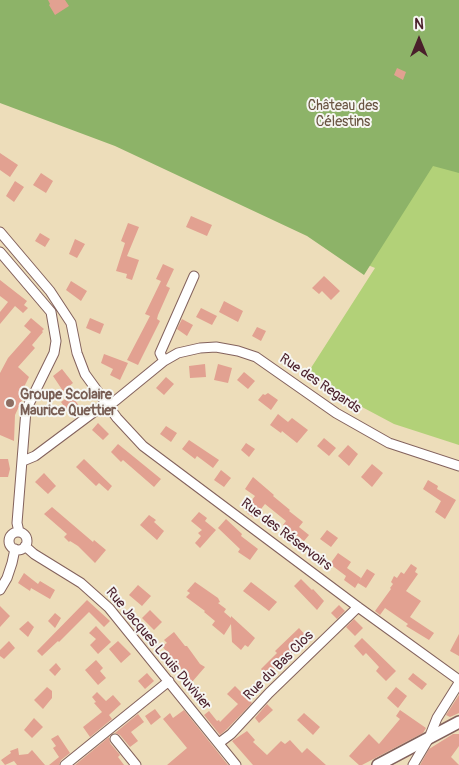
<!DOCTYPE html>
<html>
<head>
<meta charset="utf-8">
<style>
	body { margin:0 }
	#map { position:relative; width:459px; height:765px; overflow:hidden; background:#edddba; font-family:Pangolin,sans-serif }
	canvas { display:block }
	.north { position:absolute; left:394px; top:15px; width:50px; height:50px; -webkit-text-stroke:4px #f6f6f2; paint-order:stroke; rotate:0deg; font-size:14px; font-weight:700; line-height:20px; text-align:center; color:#4a1f2b }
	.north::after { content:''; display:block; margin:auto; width:18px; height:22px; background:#4a1f2b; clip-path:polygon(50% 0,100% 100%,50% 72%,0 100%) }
</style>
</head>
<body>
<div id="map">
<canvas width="459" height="765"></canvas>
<div class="north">N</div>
</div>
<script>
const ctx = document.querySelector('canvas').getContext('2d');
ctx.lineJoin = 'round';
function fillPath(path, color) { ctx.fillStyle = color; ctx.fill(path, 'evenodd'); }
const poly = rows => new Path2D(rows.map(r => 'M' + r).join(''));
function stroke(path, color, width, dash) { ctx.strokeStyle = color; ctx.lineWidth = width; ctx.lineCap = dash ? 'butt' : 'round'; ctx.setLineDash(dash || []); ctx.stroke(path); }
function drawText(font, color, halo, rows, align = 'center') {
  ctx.font = font + ' Pangolin,sans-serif'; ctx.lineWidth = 4; ctx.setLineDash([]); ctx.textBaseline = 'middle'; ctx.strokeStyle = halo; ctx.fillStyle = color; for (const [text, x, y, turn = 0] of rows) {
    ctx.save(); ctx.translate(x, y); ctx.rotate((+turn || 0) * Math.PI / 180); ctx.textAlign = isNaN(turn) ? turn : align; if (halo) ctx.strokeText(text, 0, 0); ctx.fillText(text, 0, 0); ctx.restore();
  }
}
fillPath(poly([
	[0,0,459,0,459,445,394,424,347,399,309,371,375,268,363,263]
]), '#b2d178');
fillPath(poly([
	[0,0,459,0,459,173,433,166,364,275,307,236,115,146,0,103]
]), '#8db368');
fillPath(poly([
	[48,0,65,0,69,6,55,15,49,5,50,4],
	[397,68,406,72,403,80,394,75],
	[0,153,18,165,10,177,0,170],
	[41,173,53,181,46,193,33,185],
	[15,181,24,187,14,202,6,196],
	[191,216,212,225,207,236,186,227],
	[128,223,139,227,127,256,139,260,132,280,126,278,127,274,116,271,125,243,121,241],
	[40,233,50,239,45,247,35,241],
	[75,239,85,244,77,258,69,254],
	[163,264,174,269,166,286,170,288,158,315,157,319,160,321,138,365,127,360,150,316,145,314,161,281,156,279],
	[324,276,340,291,331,300,322,291,319,294,312,288],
	[0,280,27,301,24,305,28,308,23,313,15,306,0,324,0,312,8,302,0,296],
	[71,281,87,291,81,301,66,290],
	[224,301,243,311,238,322,219,312],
	[201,308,217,316,212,325,196,317],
	[31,318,44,329,42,331,43,332,32,345,35,348,18,367,29,377,19,397,22,400,15,415,14,441,0,435,0,373,8,358,31,332,24,326],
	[90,318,104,324,100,334,86,328],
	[182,319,193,325,187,336,177,329],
	[257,327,266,331,261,341,252,336],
	[104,354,128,363,120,380,110,375,113,369,101,363],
	[205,364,206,377,190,378,189,366],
	[218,364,232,368,228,383,214,380],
	[62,369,73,383,63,391,53,376],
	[244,372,255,381,248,389,237,380],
	[166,377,174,384,164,395,156,388],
	[268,393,278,400,271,410,258,400,263,394,265,395],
	[71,395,80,407,70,414,61,402],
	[278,414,288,422,292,418,308,430,297,443,282,431,281,433,270,425],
	[98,423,109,434,103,440,92,430],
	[166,426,177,433,171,442,160,434],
	[324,438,336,448,329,456,317,446],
	[189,440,219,460,213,468,197,456,195,459,182,449],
	[246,443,255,449,249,457,241,450],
	[118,444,161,479,154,487,123,460,121,462,111,452],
	[348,445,358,454,349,466,338,456],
	[0,459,8,459,10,469,8,477,0,477],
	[84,459,112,486,108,491,99,483,96,486,76,467],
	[372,464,383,473,372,487,361,477],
	[221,470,231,478,224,487,214,480],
	[44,473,56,486,48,494,35,482],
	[253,477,274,495,273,496,290,510,289,511,303,522,299,527,309,535,304,541,283,525,286,521,265,504,254,518,248,514,245,509,255,496,245,489],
	[428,480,438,486,437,489,456,500,445,519,435,512,441,501,423,489],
	[52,507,93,542,94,540,106,550,95,563,78,546,70,541,69,542,64,537,67,534,44,514],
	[199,512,207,518,205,521,216,530,200,548,195,543,201,536,198,533,202,530,191,521],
	[149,515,156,520,154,522,164,531,157,540,140,525],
	[226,519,242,534,241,536,258,549,250,560,238,552,240,549,218,528],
	[327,530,338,538,331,547,320,539],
	[338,553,351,562,347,568,361,578,355,588,344,580,346,576,330,564],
	[411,564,417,568,415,572,418,574,406,591,421,601,410,617,434,633,429,640,406,626,408,624,385,608,380,615,375,611,391,589,390,588,393,584,391,582,394,576,397,578,401,572,404,574],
	[367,569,375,574,366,588,358,583],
	[24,573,38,584,40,581,55,590,50,599,31,588,30,591,18,583],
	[301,579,312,590,313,589,324,601,317,610,294,586],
	[195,582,218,598,220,602,218,603,226,609,224,612,231,618,231,616,255,638,248,647,245,645,241,650,232,642,231,624,224,635,212,625,215,621,204,612,205,611,186,597,190,593,187,591],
	[251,582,277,602,269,611,243,591],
	[138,585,151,596,142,606,129,595],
	[87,600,110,621,104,627,89,612,59,642,58,641,42,656,37,651],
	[339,605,345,611,337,619,331,613],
	[0,606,10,616,0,627],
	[150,610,162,622,154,630,142,618],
	[55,613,61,618,55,628,48,621],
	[354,619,363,628,355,636,346,627],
	[28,621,34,627,28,637,19,629],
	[96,626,111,642,98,654,90,645,96,639,89,633],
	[299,628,308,638,267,676,261,669,277,653,275,651],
	[174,632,185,646,187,646,200,664,205,667,192,682,162,646,167,643,164,640],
	[459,634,459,656,450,651],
	[362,638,396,671,386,681,376,671,379,667,366,653,363,656,354,646],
	[9,641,15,648,4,659,0,656,0,650],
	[118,641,131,654,121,663,109,649],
	[96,660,103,668,100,671,106,678,98,685,85,670],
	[56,663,61,669,55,676,49,670],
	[147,673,154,681,145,689,138,681],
	[413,673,427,684,422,690,408,679],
	[235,686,252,703,227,729,220,735,204,715,209,711,217,721,219,720,220,722,238,704,227,694],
	[47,687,52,691,52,698,43,709,34,700],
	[396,687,407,696,398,708,387,698],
	[97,692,106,701,113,695,121,704,109,715,112,719,90,737,83,727,102,712,94,703,96,702,92,697],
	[459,695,459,713,450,717,446,715],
	[267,704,273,710,259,723,255,718],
	[155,709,161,717,151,725,145,716],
	[184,710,228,765,167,765,187,748,163,719,170,713,173,718],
	[400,710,426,728,423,733,362,765,359,765,349,756,369,734,379,744,400,719,396,716],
	[304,713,320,727,313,735,297,720],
	[138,714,144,722,131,732,138,741,130,747,120,735,115,733],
	[34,718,43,727,32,738,24,730],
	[247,731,255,740,253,742,267,755,281,741,285,744,290,740,302,753,307,748,326,765,253,765,232,741],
	[453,734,459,734,459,746,451,757,459,765,420,765,429,749],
	[58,735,70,753,61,760,59,765,49,765,59,757,53,748,56,746,51,739],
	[109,737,110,743,120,755,118,757,124,765,75,765],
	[18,748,19,755,28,754,32,750,45,765,17,765,14,761,5,765,1,760,11,753,10,751]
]), '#e2a191');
const street = poly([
	[0,232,50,291,71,323,77,353,85,374,117,418,143,446,358,607,459,680],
	[0,252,51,312,56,341,54,353,26,410,17,523,19,532],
	[164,361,160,353,194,276],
	[23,461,35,456,106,403,115,401,164,361,178,353,200,348,216,347,238,351,256,357,336,413,389,443,459,466],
	'9 541a9 9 0 1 1 18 0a9 9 0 1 1-18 0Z',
	[25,546,34,554,81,583,109,608,236,765],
	[0,590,7,578,12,563,15,549],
	[115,739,136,765],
	[219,743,231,734,269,693,358,607],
	[65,765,169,681],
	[413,765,429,738,437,718,459,683]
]);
const secondary = poly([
	[378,765,459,722]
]);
stroke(street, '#83625d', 11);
stroke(secondary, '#83625d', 14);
stroke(street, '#fff', 9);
stroke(secondary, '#fff', 11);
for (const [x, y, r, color] of [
	[10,403,5,"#8d6e63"]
]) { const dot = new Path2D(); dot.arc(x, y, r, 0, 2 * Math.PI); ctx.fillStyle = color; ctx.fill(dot); stroke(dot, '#f6f6f2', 2); }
drawText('14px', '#695442', '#f6f6f2', [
	["Château des",343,106],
	["Célestins",343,122]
]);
drawText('14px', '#4a1f2b', '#f6f6f2', [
	["Rue des Regards",320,384,34],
	["Rue des Réservoirs",286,535,37],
	["Rue Jacques Louis Duvivier",158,649,50],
	["Rue du Bas Clos",279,666,-45]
]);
drawText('bold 14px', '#785e54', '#f6f6f2', [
	["Groupe Scolaire",20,395],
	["Maurice Quettier",20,411]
], 'left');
</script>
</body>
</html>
